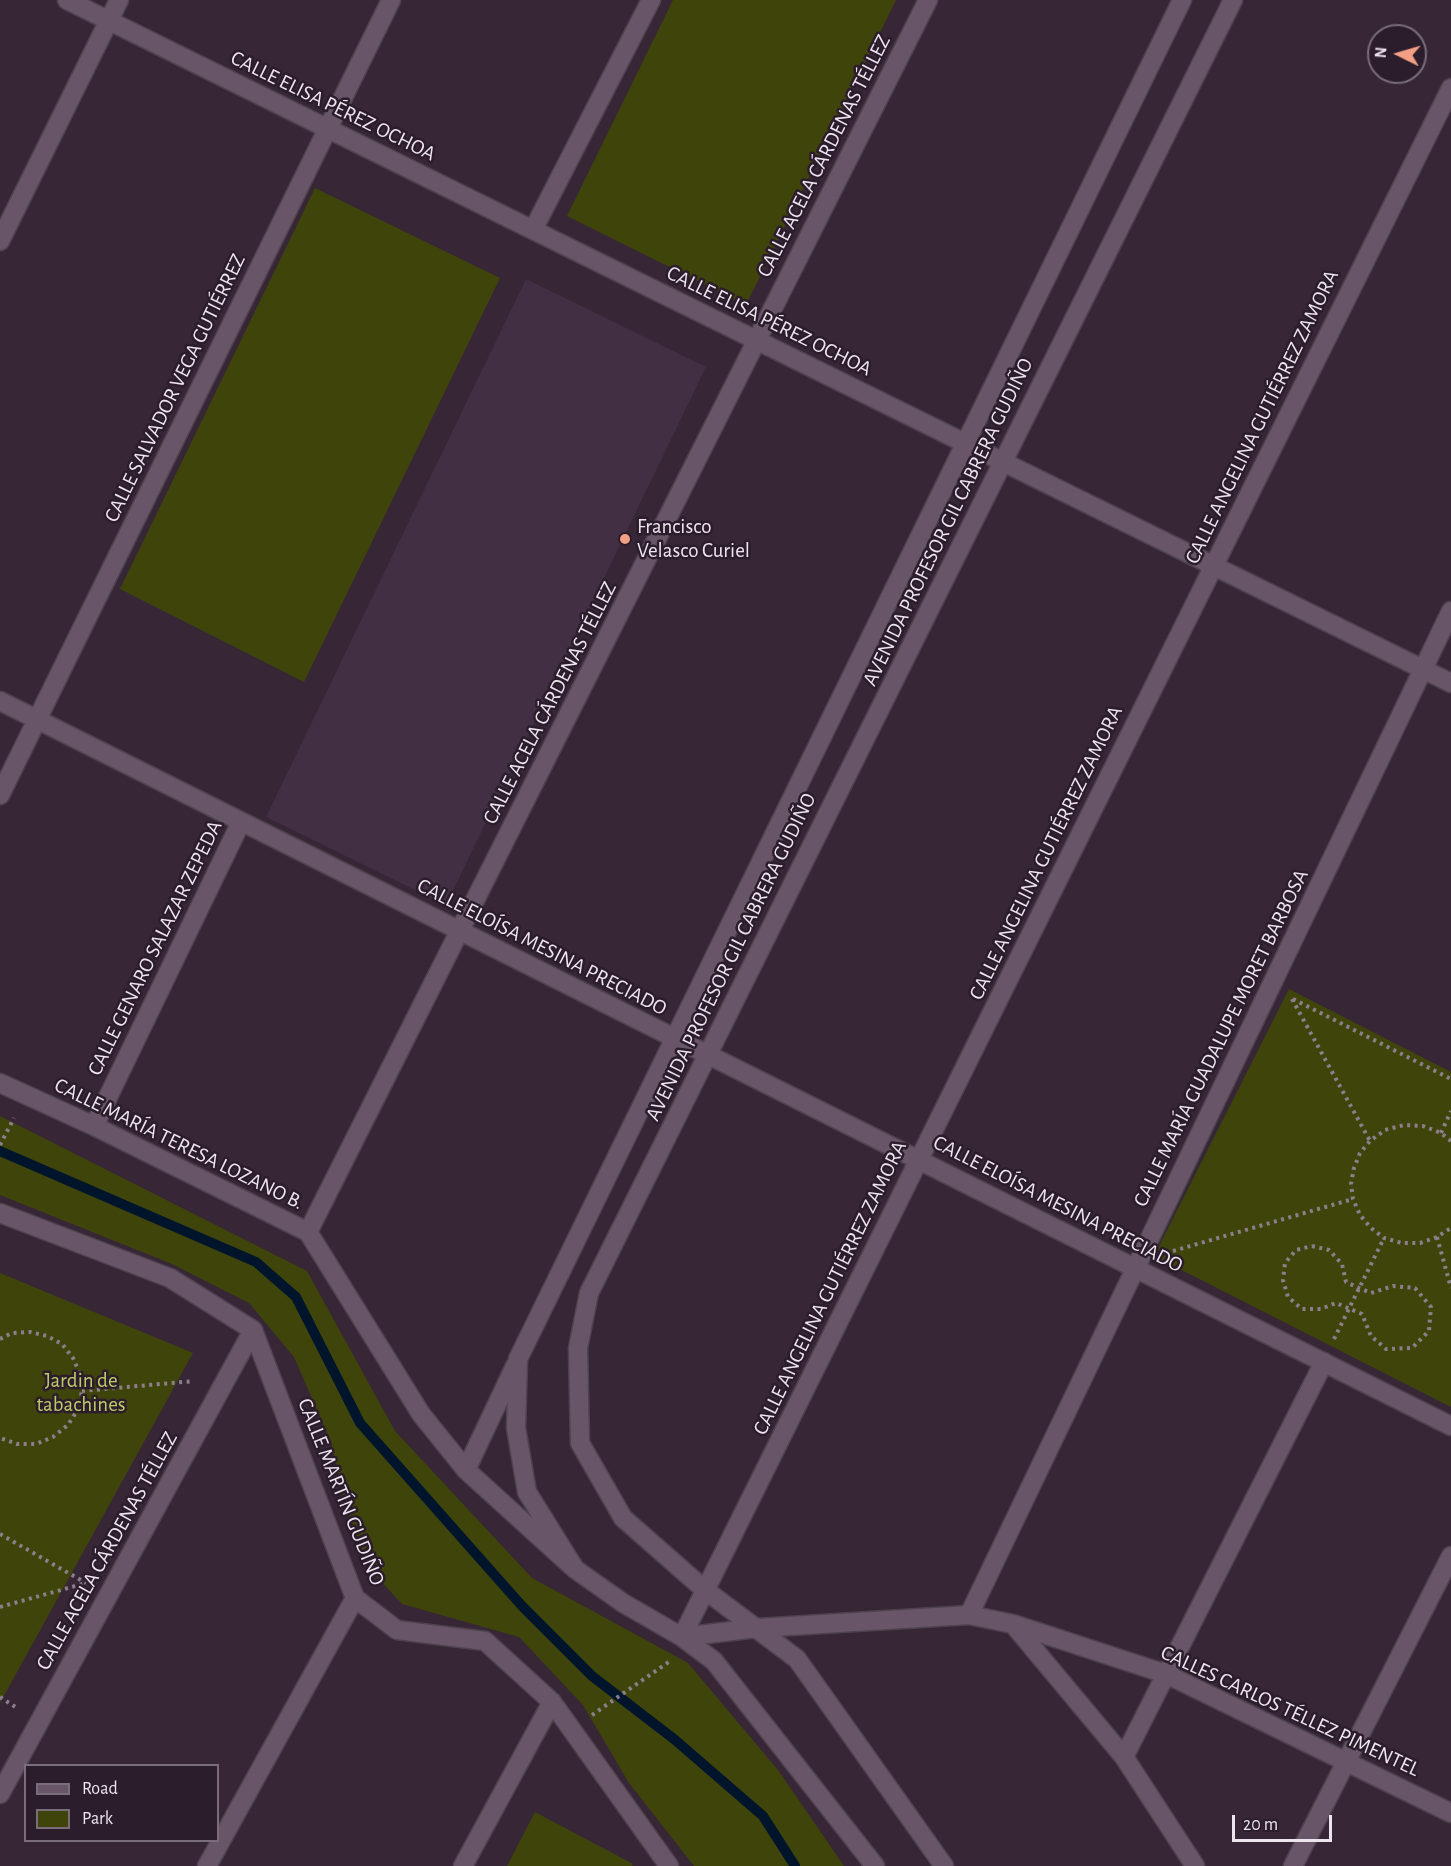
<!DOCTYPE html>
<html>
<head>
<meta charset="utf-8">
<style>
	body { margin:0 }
	#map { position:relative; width:1451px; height:1866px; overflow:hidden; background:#362636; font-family:"Alegreya Sans",sans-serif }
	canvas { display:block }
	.legend { position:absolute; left:24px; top:1764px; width:195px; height:78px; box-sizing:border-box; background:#2b1d2c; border:2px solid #796d7a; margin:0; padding:8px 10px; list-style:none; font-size:18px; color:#eee4ee }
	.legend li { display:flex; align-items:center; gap:12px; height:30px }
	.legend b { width:30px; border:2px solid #796d7a }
	.north { position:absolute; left:1367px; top:24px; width:60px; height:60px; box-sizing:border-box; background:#2b1d2c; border:2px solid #796d7a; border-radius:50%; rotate:275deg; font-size:16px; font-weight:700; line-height:24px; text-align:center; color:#eee4ee }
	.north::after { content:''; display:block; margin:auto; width:21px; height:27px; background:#f39f85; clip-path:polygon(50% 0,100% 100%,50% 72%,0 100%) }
	.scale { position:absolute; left:1232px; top:1815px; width:100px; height:27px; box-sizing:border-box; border:3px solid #eee4ee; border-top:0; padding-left:8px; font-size:18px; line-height:21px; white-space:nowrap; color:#eee4ee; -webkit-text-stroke:4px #2b1d2c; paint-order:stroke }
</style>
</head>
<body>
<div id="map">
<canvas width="1451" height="1866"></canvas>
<ul class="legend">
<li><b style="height:8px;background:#685668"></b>Road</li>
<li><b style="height:16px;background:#3f450a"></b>Park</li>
</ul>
<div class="north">N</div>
<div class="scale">20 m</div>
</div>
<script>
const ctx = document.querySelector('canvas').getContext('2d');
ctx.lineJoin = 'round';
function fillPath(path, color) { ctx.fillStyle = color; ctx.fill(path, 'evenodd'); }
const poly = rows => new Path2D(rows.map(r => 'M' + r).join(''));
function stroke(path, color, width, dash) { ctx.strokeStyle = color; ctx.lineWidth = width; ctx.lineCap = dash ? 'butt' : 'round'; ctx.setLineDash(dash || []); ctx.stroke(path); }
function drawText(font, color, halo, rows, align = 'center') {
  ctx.font = font + ' "Alegreya Sans",sans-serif'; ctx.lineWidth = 5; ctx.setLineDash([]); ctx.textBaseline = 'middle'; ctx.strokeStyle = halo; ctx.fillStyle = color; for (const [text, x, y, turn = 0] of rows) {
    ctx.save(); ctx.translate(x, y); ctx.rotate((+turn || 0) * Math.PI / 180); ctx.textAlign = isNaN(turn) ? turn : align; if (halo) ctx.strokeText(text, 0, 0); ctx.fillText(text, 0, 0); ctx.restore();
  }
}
fillPath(poly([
	[526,279,706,367,446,905,266,817]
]), '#422f43');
fillPath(poly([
	[673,0,896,0,746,305,567,216],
	[315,188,500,278,304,682,120,589],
	[1289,989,1451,1072,1451,1407,1154,1256],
	[0,1116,307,1271,395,1431,532,1578,688,1663,778,1770,844,1866,694,1866,629,1783,583,1705,519,1637,402,1604,369,1568,345,1504,331,1442,294,1357,249,1303,172,1264,0,1195],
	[0,1273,193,1353,0,1703],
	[535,1812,633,1864,632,1866,507,1866]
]), '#3f450a');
stroke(poly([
	[0,1151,256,1262,296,1297,360,1423,522,1606,592,1676,674,1739,763,1816,795,1866]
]), '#00152c', 10);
const minor = poly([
	[67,0,1451,683],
	[533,230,651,0],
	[0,241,119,0],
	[0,701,1451,1426],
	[0,795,391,0],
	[0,1083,94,1126,308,1232,421,1414,466,1470,575,1569,623,1603,682,1637,714,1661,875,1866],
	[94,1126,241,822],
	[0,1213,170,1278,253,1330,355,1598,397,1630,485,1641,552,1702,669,1866],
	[308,1232,928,0],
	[466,1470,515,1366],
	[575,1569,527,1492,516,1428,518,1359,1182,0],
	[969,1615,1451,611],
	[1013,1624,1124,1757,1195,1866],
	[682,1637,1451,88],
	[682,1637,757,1628,969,1615,1013,1624,1166,1674,1451,1813],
	[1124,1757,1324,1362],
	[0,1794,253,1330],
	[207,1866,355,1598],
	[463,1866,552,1702],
	[944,1866,797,1659,705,1590,623,1518,580,1443,578,1348,589,1293,1233,0],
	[1293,1866,1451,1556]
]);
stroke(minor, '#4f424f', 21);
stroke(poly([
	[1292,999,1370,1141],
	[1293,999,1451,1079],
	[1441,1133,1451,1111],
	[1451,1141,1441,1133,1423,1126,1404,1125,1385,1130,1370,1141,1360,1153,1354,1168,1351,1184,1353,1199,1360,1215,1371,1228,1384,1238,1402,1243,1420,1243,1437,1237,1451,1228],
	[0,1145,14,1118],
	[1437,1237,1451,1288],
	[1312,1246,1329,1250,1342,1264,1346,1282,1359,1288,1371,1293,1393,1286,1415,1288,1431,1307,1429,1331,1412,1348,1386,1349,1371,1336,1362,1314,1336,1303,1321,1309,1302,1309,1288,1297,1283,1280,1285,1263,1296,1250,1312,1246],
	[1173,1251,1353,1199],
	[0,1339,12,1333,30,1332,47,1336,62,1344,73,1358,80,1374,82,1391,78,1409,68,1425,53,1437,36,1444,17,1444,0,1438],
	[1334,1339,1384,1238],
	[82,1391,194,1381],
	[0,1534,86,1583],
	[0,1607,86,1583],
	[0,1697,17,1708],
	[592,1715,670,1661]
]), '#8c7f8c', 4, [3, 4.5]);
stroke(minor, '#685668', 18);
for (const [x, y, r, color] of [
	[625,539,6,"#f39f85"]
]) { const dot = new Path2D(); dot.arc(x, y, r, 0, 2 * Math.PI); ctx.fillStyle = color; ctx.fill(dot); stroke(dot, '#2b1d2c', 2); }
drawText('21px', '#eee4ee', '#2b1d2c', [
	["CALLE ELISA PÉREZ OCHOA",333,106,26],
	["CALLE ACELA CÁRDENAS TÉLLEZ",824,156,-63],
	["CALLE ELISA PÉREZ OCHOA",769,321,26],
	["CALLE SALVADOR VEGA GUTIÉRREZ",175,388,-64],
	["CALLE ANGELINA GUTIÉRREZ ZAMORA",1262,417,-64],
	["AVENIDA PROFESOR GIL CABRERA GUDIÑO",948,522,-64],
	["CALLE ACELA CÁRDENAS TÉLLEZ",550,703,-63],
	["CALLE ANGELINA GUTIÉRREZ ZAMORA",1046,853,-64],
	["CALLE ELOÍSA MESINA PRECIADO",542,947,27],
	["CALLE GENARO SALAZAR ZEPEDA",155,948,-64],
	["AVENIDA PROFESOR GIL CABRERA GUDIÑO",731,957,-64],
	["CALLE MARÍA GUADALUPE MORET BARBOSA",1221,1038,-64],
	["CALLE MARÍA TERESA LOZANO B.",179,1144,26],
	["CALLE ELOÍSA MESINA PRECIADO",1058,1204,27],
	["CALLE ANGELINA GUTIÉRREZ ZAMORA",830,1288,-64],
	["CALLE MARTÍN GUDIÑO",341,1492,68],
	["CALLE ACELA CÁRDENAS TÉLLEZ",107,1551,-61],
	["CALLES CARLOS TÉLLEZ PIMENTEL",1290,1711,25]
]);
drawText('21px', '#eee4ee', '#2b1d2c', [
	["Francisco",637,527],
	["Velasco Curiel",637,551]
], 'left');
drawText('21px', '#bdcb67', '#2b1d2c', [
	["Jardin de",81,1381],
	["tabachines",81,1405]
]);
</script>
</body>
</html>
